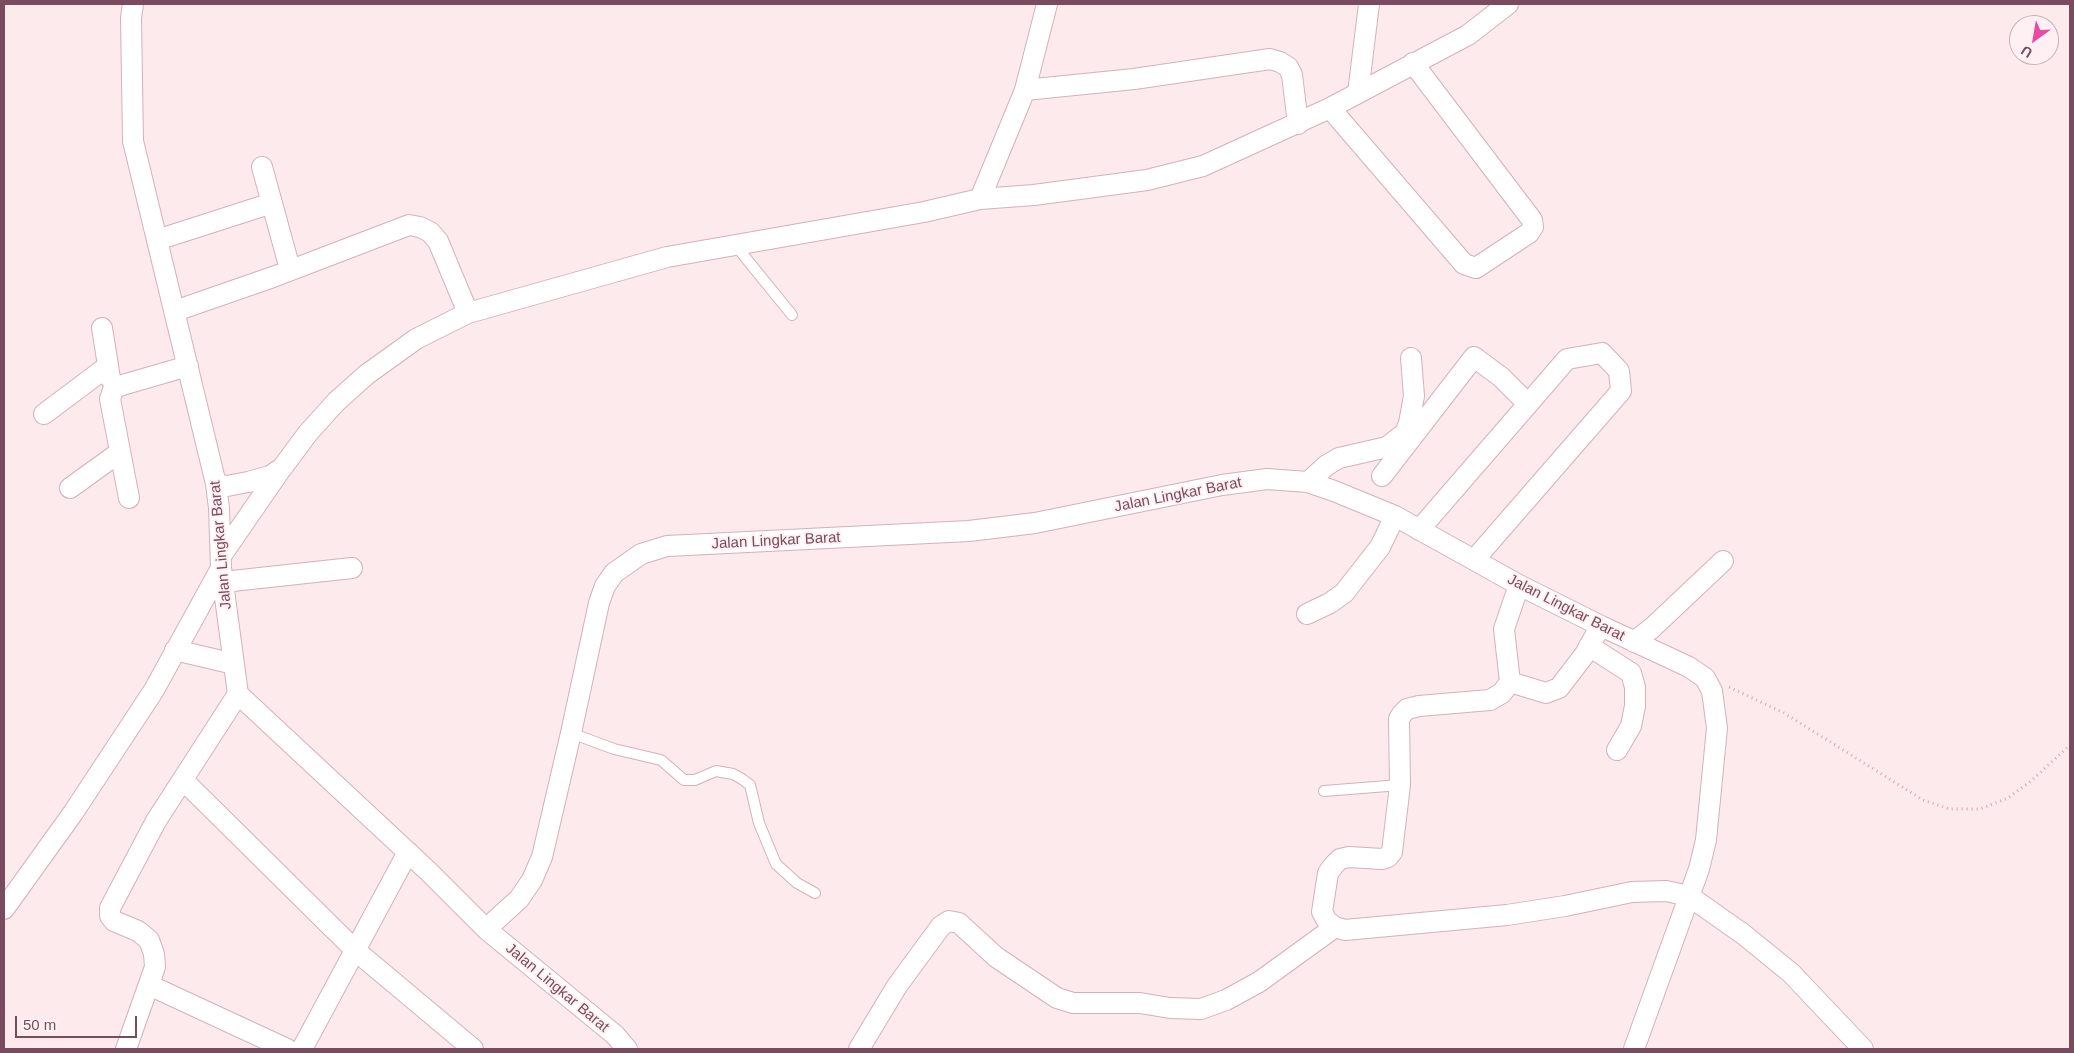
<!DOCTYPE html>
<html>
<head>
<meta charset="utf-8">
<style>
	body { margin:0 }
	#map { position:relative; width:2074px; height:1053px; overflow:hidden; background:#fdeaed; font-family:Arial,sans-serif }
	canvas { display:block }
	.frame { position:absolute; inset:0; border:5px solid #7a4b5e; pointer-events:none }
	.north { position:absolute; left:2009px; top:15px; width:50px; height:50px; box-sizing:border-box; background:#fff1f3; border:1px solid #caafb7; border-radius:50%; rotate:212deg; font-size:14px; font-weight:700; line-height:20px; text-align:center; color:#7a4b5e }
	.north::after { content:''; display:block; margin:auto; width:18px; height:22px; background:#ec4aa1; clip-path:polygon(50% 0,100% 100%,50% 72%,0 100%) }
	.scale { position:absolute; left:15px; top:1016px; width:122px; height:22px; box-sizing:border-box; border:2px solid #7a4b5e; border-top:0; padding-left:6px; font-size:15px; line-height:18px; white-space:nowrap; color:#7a4b5e; -webkit-text-stroke:4px #fff1f3; paint-order:stroke }
</style>
</head>
<body>
<div id="map">
<canvas width="2074" height="1053"></canvas>
<div class="frame"></div>
<div class="north">U</div>
<div class="scale">50 m</div>
</div>
<script>
const ctx = document.querySelector('canvas').getContext('2d');
ctx.lineJoin = 'round';
const poly = rows => new Path2D(rows.map(r => 'M' + r).join(''));
function stroke(path, color, width, dash) { ctx.strokeStyle = color; ctx.lineWidth = width; ctx.lineCap = dash ? 'butt' : 'round'; ctx.setLineDash(dash || []); ctx.stroke(path); }
function drawText(font, color, halo, rows, align = 'center') {
  ctx.font = font + ' Arial,sans-serif'; ctx.lineWidth = 4; ctx.setLineDash([]); ctx.textBaseline = 'middle'; ctx.strokeStyle = halo; ctx.fillStyle = color; for (const [text, x, y, turn = 0] of rows) {
    ctx.save(); ctx.translate(x, y); ctx.rotate((+turn || 0) * Math.PI / 180); ctx.textAlign = isNaN(turn) ? turn : align; if (halo) ctx.strokeText(text, 0, 0); ctx.fillText(text, 0, 0); ctx.restore();
  }
}
const service = poly([
	[736,246,792,315],
	[571,733,614,749,661,760,684,780,695,780,716,771,733,774,742,779,750,785,759,823,776,864,797,883,815,893],
	[1324,791,1400,785]
]);
const minor = poly([
	[133,4,131,18,133,141,216,484,219,508,221,568,238,694,428,871,486,929,615,1035,627,1049],
	[1025,90,1134,79,1270,59,1280,62,1288,67,1292,75,1298,124],
	[1358,93,1369,4],
	[1330,108,1464,264,1476,268,1529,233,1533,227,1532,220,1413,63],
	[262,167,290,269],
	[980,199,1025,90,1047,4],
	[157,240,272,203],
	[175,311,273,277,409,225,420,227,430,232,438,241,468,313],
	[102,328,110,378],
	[44,414,108,366],
	[1382,476,1474,357,1501,377,1528,404],
	[1308,482,1327,465,1339,458,1387,447,1405,433,1409,423,1414,396,1411,358],
	[216,484,227,486,248,482,270,476,282,468,308,433,336,402,366,375,416,339,468,313,667,257,924,212,980,199,1034,195,1147,180,1203,166,1330,108,1468,35,1508,4],
	[70,488,120,452],
	[129,498,110,399,113,390,119,386,188,366],
	[1419,530,1567,359,1602,353,1619,371,1621,391,1474,560],
	[221,556,281,469],
	[223,582,352,568],
	[1519,585,1504,629,1510,682,1502,693,1490,700,1419,706,1407,709,1402,714,1399,719,1400,785,1392,852,1388,857,1382,859,1349,857,1340,859,1334,865,1328,873,1322,912,1327,921,1335,927,1345,930,1507,915,1565,906,1632,892,1666,891,1689,896,1743,934,1791,973,1863,1049],
	[1307,614,1330,603,1344,593,1380,547,1395,516],
	[1634,642,1652,628,1723,561],
	[1589,646,1631,673,1635,687,1635,706,1631,726,1617,750],
	[175,650,234,664],
	[1510,682,1546,693,1559,688,1585,654,1596,634],
	[183,780,356,951,473,1049],
	[4,909,73,813,154,690,221,568],
	[486,929,519,899,532,880,542,857,571,733,599,603,605,586,614,573,641,554,667,546,969,531,1035,523,1222,485,1267,479,1308,482,1334,491,1395,516,1519,585,1601,626,1689,667,1705,678,1712,691,1717,728,1706,840,1699,869,1634,1049],
	[149,985,287,1049],
	[126,1049,155,967,154,954,149,940,138,931,114,921,110,916,110,908,156,821,238,694],
	[302,1049,408,852],
	[859,1049,897,986,941,926,949,921,959,923,996,957,1057,998,1073,1003,1140,1003,1170,1008,1201,1009,1226,1000,1259,982,1335,927]
]);
stroke(service, '#d3b1bb', 12);
stroke(minor, '#d3b1bb', 22);
stroke(poly([
	[1729,687,1784,713,1923,800,1949,809,1980,809,2008,798,2031,781,2070,745]
]), '#daa2b7', 3, [1, 4]);
stroke(service, '#fff', 10);
stroke(minor, '#fff', 20);
drawText('15px', '#7a4b5e', '#fff1f3', [
	["Jalan Lingkar Barat",1178,495,-11],
	["Jalan Lingkar Barat",776,541,-3],
	["Jalan Lingkar Barat",221,545,-95],
	["Jalan Lingkar Barat",1566,608,27],
	["Jalan Lingkar Barat",557,988,40]
]);
</script>
</body>
</html>
